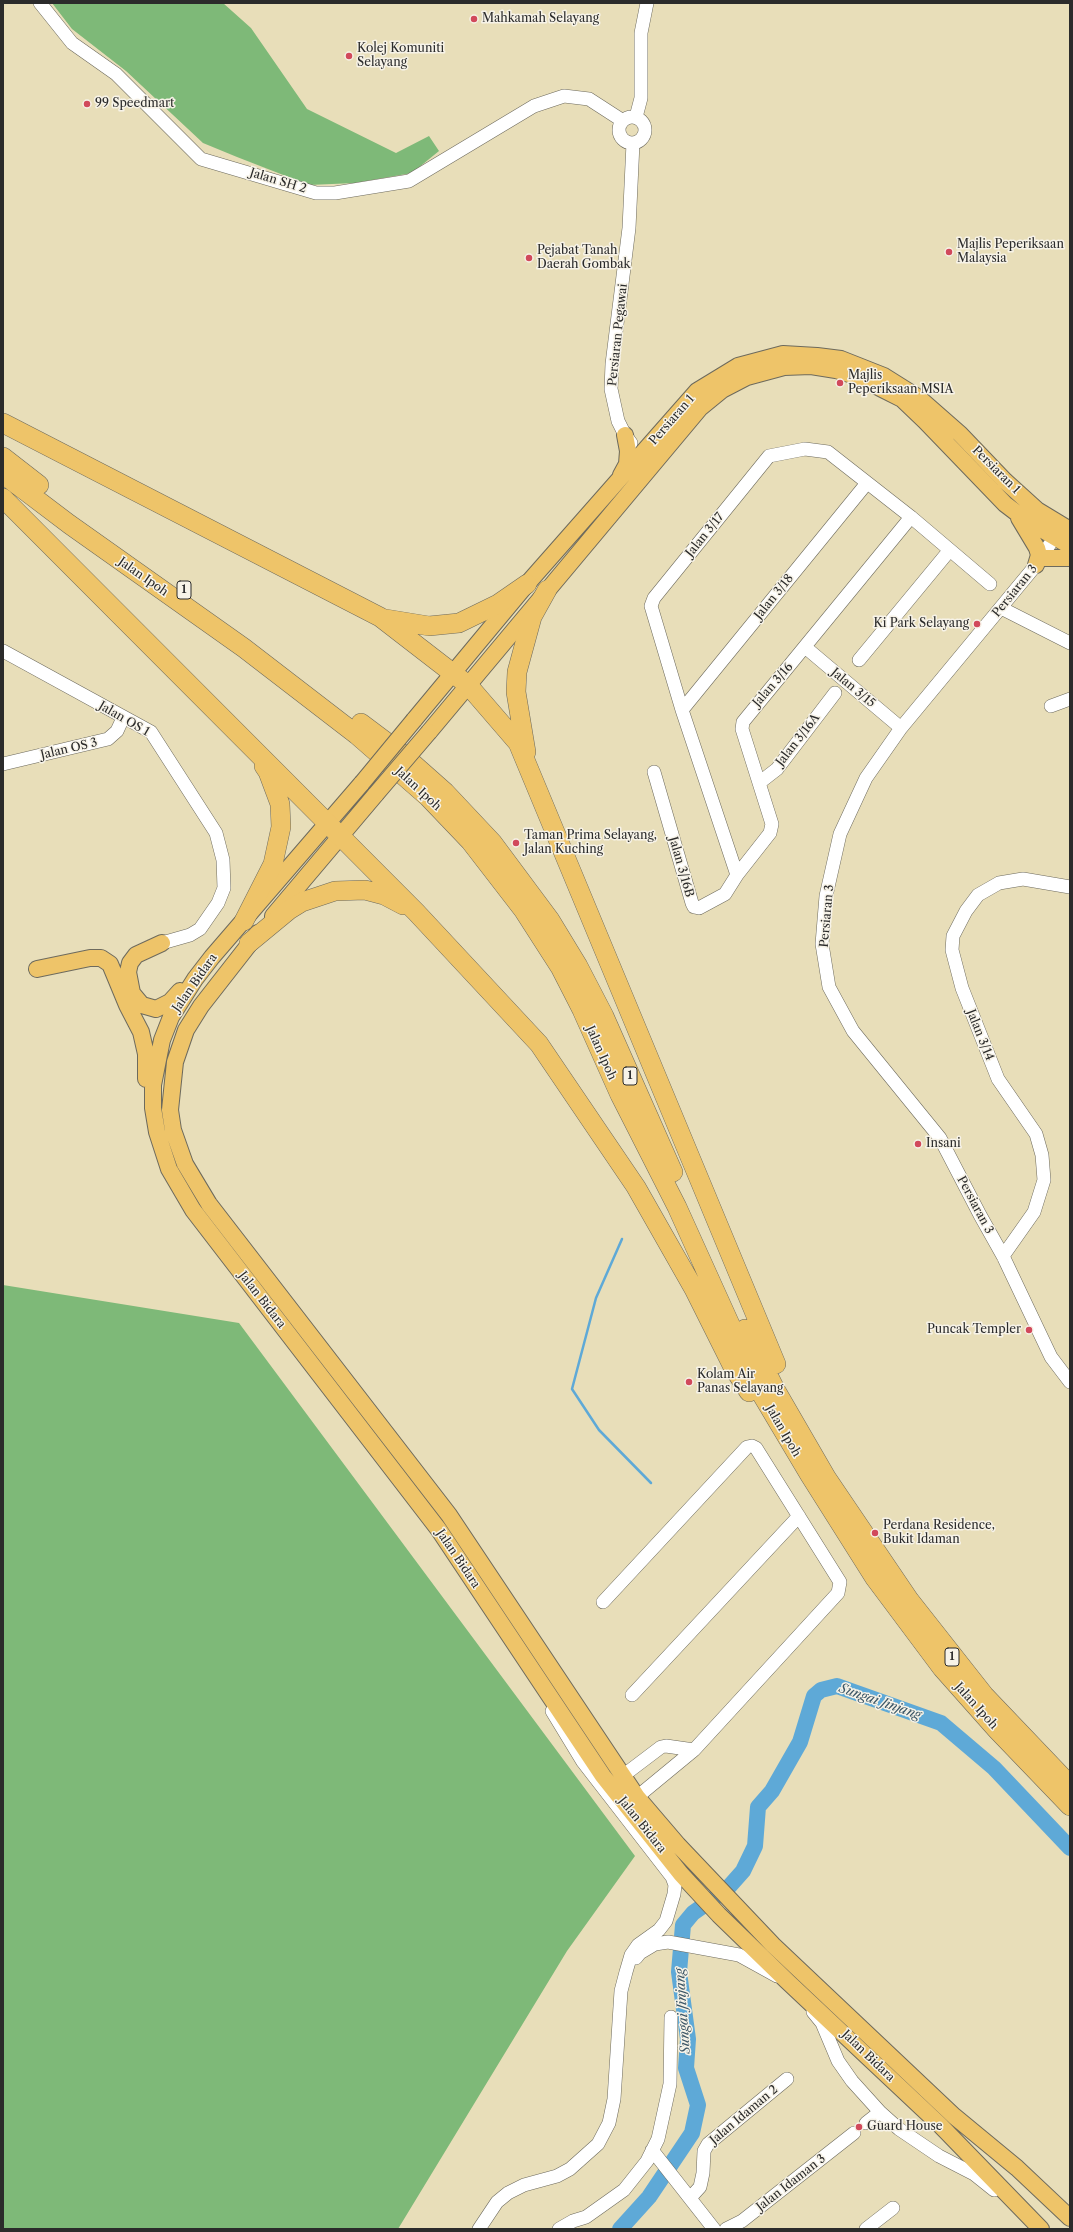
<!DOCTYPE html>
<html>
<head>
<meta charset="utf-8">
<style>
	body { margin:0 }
	#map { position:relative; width:1073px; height:2232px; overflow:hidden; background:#e8deb9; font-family:"Libre Caslon Text",serif }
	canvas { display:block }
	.frame { position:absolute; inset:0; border:4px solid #2b2b2b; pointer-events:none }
</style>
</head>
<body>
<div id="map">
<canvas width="1073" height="2232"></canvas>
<div class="frame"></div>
</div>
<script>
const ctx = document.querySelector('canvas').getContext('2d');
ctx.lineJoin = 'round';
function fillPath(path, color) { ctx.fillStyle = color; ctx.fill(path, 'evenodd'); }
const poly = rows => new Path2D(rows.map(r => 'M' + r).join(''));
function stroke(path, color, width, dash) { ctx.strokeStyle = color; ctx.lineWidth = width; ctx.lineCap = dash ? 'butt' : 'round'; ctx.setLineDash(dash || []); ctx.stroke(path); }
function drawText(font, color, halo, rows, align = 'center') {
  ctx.font = font + ' "Libre Caslon Text",serif'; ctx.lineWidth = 3; ctx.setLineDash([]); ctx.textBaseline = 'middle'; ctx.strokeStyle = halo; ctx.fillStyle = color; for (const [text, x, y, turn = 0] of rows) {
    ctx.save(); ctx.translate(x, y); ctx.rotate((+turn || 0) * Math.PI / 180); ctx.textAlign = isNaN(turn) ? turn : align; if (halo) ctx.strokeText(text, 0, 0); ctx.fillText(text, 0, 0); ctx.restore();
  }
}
fillPath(poly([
	[52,3,223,3,251,28,307,109,396,153,429,136,439,151,412,173,355,183,309,185,237,157,203,143,126,71,72,29],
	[3,1285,239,1323,635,1856,567,1951,398,2229,3,2229]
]), '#7eb978');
stroke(poly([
	[622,1239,596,1298,572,1389,599,1430,651,1483]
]), '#5ea9d7', 2.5);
stroke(poly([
	[620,2229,649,2197,692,2133,698,2105,686,2068,688,2039,679,1972,683,1925,693,1913,727,1889,743,1871,755,1846,758,1807,772,1791,800,1742,814,1696,821,1690,837,1686,941,1723,994,1768,1070,1848]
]), '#5ea9d7', 16);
const minor = poly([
	[40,3,72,43,116,74,201,159,316,193,335,193,409,181,534,106,564,96,589,99,623,121],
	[636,117,641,98,641,33,647,3],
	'619 130a13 13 0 1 1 26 0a13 13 0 1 1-26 0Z',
	[631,443,625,435,618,421,611,389,612,364,629,228,633,143],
	[1060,529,1036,565,901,728,866,778,840,834,826,896,822,944,829,987,853,1031,940,1138,980,1215,1003,1256,1051,1357,1070,1382],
	[1001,608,1070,643],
	[805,647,901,728],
	[3,651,151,732,216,833,223,860,224,888,218,903,200,929,190,935,162,943],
	[859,660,949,551],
	[1051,706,1070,699],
	[682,710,867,483],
	[3,764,108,739,117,731,123,718],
	[654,772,692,903,694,907,699,908,725,894,737,875,770,833,772,824,742,729,743,722,911,517],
	[759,783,777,769,835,693],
	[737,875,682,710,651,606,654,598,769,456,805,449,828,452,911,517,990,584],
	[1003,1256,1034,1212,1044,1180,1042,1155,1036,1134,998,1079,962,988,952,950,953,936,966,911,978,895,999,883,1023,879,1070,887],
	[603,1602,747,1447,752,1446,756,1448,840,1582,838,1593,694,1750,637,1797],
	[632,1695,799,1516],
	[624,1775,661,1747,666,1746,694,1750],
	[636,1958,640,1953,655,1944,668,1942,739,1955,777,1976],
	[813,2012,822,2023,838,2061,852,2081,880,2112,899,2129,939,2156,974,2174,994,2190],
	[866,2123,880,2112],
	[652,2150,714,2229],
	[690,2198,700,2187,703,2173,704,2151,708,2144,787,2079],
	[479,2229,497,2202,508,2193,524,2185,557,2176,570,2169,598,2144,609,2123,614,2099,621,1991,626,1972,631,1955,638,1945,659,1930,666,1921,674,1894,675,1885,672,1877,583,1762,552,1711],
	[559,2229,573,2221,586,2217,624,2190,647,2161,658,2139,670,2084,671,2017],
	[726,2229,742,2221,854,2133],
	[866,2229,893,2208]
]);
const major = poly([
	[621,475,627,464,628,451,625,435],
	[1019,518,1037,548,1039,555,1036,565],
	[1041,558,1070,558],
	[414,720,527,584,697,391,738,366,783,354,817,356,841,359,884,376,919,398,960,434,1005,481,1037,510,1070,530],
	[429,732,700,408,722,390,747,377,784,367,811,366,836,370,859,377,882,389,902,399,925,421,1005,504,1026,520,1070,546],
	[362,783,212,957,195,979,171,1017,162,1040,153,1085,153,1108,157,1132,169,1169,193,1210,439,1530,603,1776,681,1874,719,1915,787,1981,940,2125,1041,2229],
	[273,916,376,794],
	[258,933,201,1006,186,1030,175,1062,170,1110,173,1130,185,1164,209,1204,449,1515,637,1797,678,1845,773,1945,954,2116,1017,2168,1070,2218],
	[162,943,136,955,130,963,128,972,132,993,142,1005,156,1009,170,1002,180,991],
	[37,969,90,958,101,958,110,964,127,1005,141,1032,146,1054,146,1079]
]);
const highway = poly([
	[3,423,380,617,468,685,518,743,776,1364],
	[3,457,39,485],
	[3,474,69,524,244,648,357,735,428,797,470,841,524,911,560,967,582,1010,620,1095,677,1207,762,1395,809,1474,874,1577,942,1668,997,1730,1070,1806],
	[3,498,416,912,539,1044,636,1187,694,1289,733,1367,749,1392],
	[386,619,429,626,459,623,498,604,527,584],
	[361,723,401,753,445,792,492,842,550,920,578,966,604,1016,673,1172],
	[526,752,516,692,517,672,532,617,547,590],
	[244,921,273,864,281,827,280,804,268,772,264,766],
	[249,943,289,910,302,902,335,891,365,890,384,895,403,905],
	[745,1329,775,1389,826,1477,910,1601,984,1695,1070,1785]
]);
stroke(minor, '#6d6a5d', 14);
stroke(major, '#6d6a5d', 18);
stroke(highway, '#6d6a5d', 20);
stroke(minor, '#fff', 13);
stroke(major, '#eec469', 16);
stroke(highway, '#eec469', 19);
const majorBridge = poly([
	[362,783,414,720],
	[376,794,429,732]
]);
stroke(majorBridge, '#6d6a5d', 18, []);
stroke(majorBridge, '#eec469', 16);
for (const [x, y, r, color] of [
	[474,19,4,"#d1495b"],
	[349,56,4,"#d1495b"],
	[87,104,4,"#d1495b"],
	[949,252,4,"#d1495b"],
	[529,258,4,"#d1495b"],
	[840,383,4,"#d1495b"],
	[977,624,4,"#d1495b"],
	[516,843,4,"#d1495b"],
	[918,1144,4,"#d1495b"],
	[1029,1330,4,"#d1495b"],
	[689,1382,4,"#d1495b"],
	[875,1533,4,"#d1495b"],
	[859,2127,4,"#d1495b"]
]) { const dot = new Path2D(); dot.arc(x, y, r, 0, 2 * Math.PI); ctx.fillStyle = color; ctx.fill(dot); stroke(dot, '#f7f3e8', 1.5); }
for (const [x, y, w] of [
	[184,590,14],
	[630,1076,14],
	[952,1657,14]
]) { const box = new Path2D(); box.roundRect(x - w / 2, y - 9, w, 18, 3); ctx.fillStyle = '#f7f3e8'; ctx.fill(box); stroke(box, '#2b2b2b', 1); }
drawText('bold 11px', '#2b2b2b', null, [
	["1",184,590],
	["1",630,1076],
	["1",952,1657]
]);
drawText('12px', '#2b2b2b', '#f7f3e8', [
	["Mahkamah Selayang",482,19],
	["Kolej Komuniti",357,49],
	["Selayang",357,63],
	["99 Speedmart",95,104],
	["Majlis Peperiksaan",957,245],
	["Malaysia",957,259],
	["Pejabat Tanah",537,251],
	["Daerah Gombak",537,265],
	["Majlis",848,376],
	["Peperiksaan MSIA",848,390],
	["Ki Park Selayang",969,624,"right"],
	["Taman Prima Selayang,",524,836],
	["Jalan Kuching",524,850],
	["Insani",926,1144],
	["Puncak Templer",1021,1330,"right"],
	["Kolam Air",697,1375],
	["Panas Selayang",697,1389],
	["Perdana Residence,",883,1526],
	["Bukit Idaman",883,1540],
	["Guard House",867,2127]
], 'left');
drawText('12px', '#2b2b2b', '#f7f3e8', [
	["Jalan SH 2",278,181,17],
	["Persiaran Pegawai",618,335,-84],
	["Persiaran 1",672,420,-49],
	["Persiaran 1",996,470,45],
	["Jalan 3/17",705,535,-51],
	["Jalan Ipoh",143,577,35],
	["Persiaran 3",1015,591,-51],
	["Jalan 3/18",774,597,-51],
	["Jalan 3/16",773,685,-49],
	["Jalan 3/15",853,688,40],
	["Jalan OS 1",124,719,30],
	["Jalan 3/16A",798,740,-52],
	["Jalan OS 3",69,749,-13],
	["Jalan Ipoh",418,789,43],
	["Jalan 3/16B",681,867,74],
	["Persiaran 3",827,916,-85],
	["Jalan Bidara",195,983,-55],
	["Jalan 3/14",980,1035,68],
	["Jalan Ipoh",601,1053,66],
	["Persiaran 3",975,1205,62],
	["Jalan Bidara",262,1300,52],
	["Jalan Ipoh",783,1431,60],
	["Jalan Bidara",458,1559,56],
	["Jalan Ipoh",976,1706,48],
	["Jalan Bidara",642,1825,51],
	["Jalan Bidara",868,2056,44],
	["Jalan Idaman 2",744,2115,-40],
	["Jalan Idaman 3",791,2183,-38]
]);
drawText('italic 13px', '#3d5767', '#f7f3e8', [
	["Sungai Jinjang",880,1702,19],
	["Sungai Jinjang",683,2011,-94]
]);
</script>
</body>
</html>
